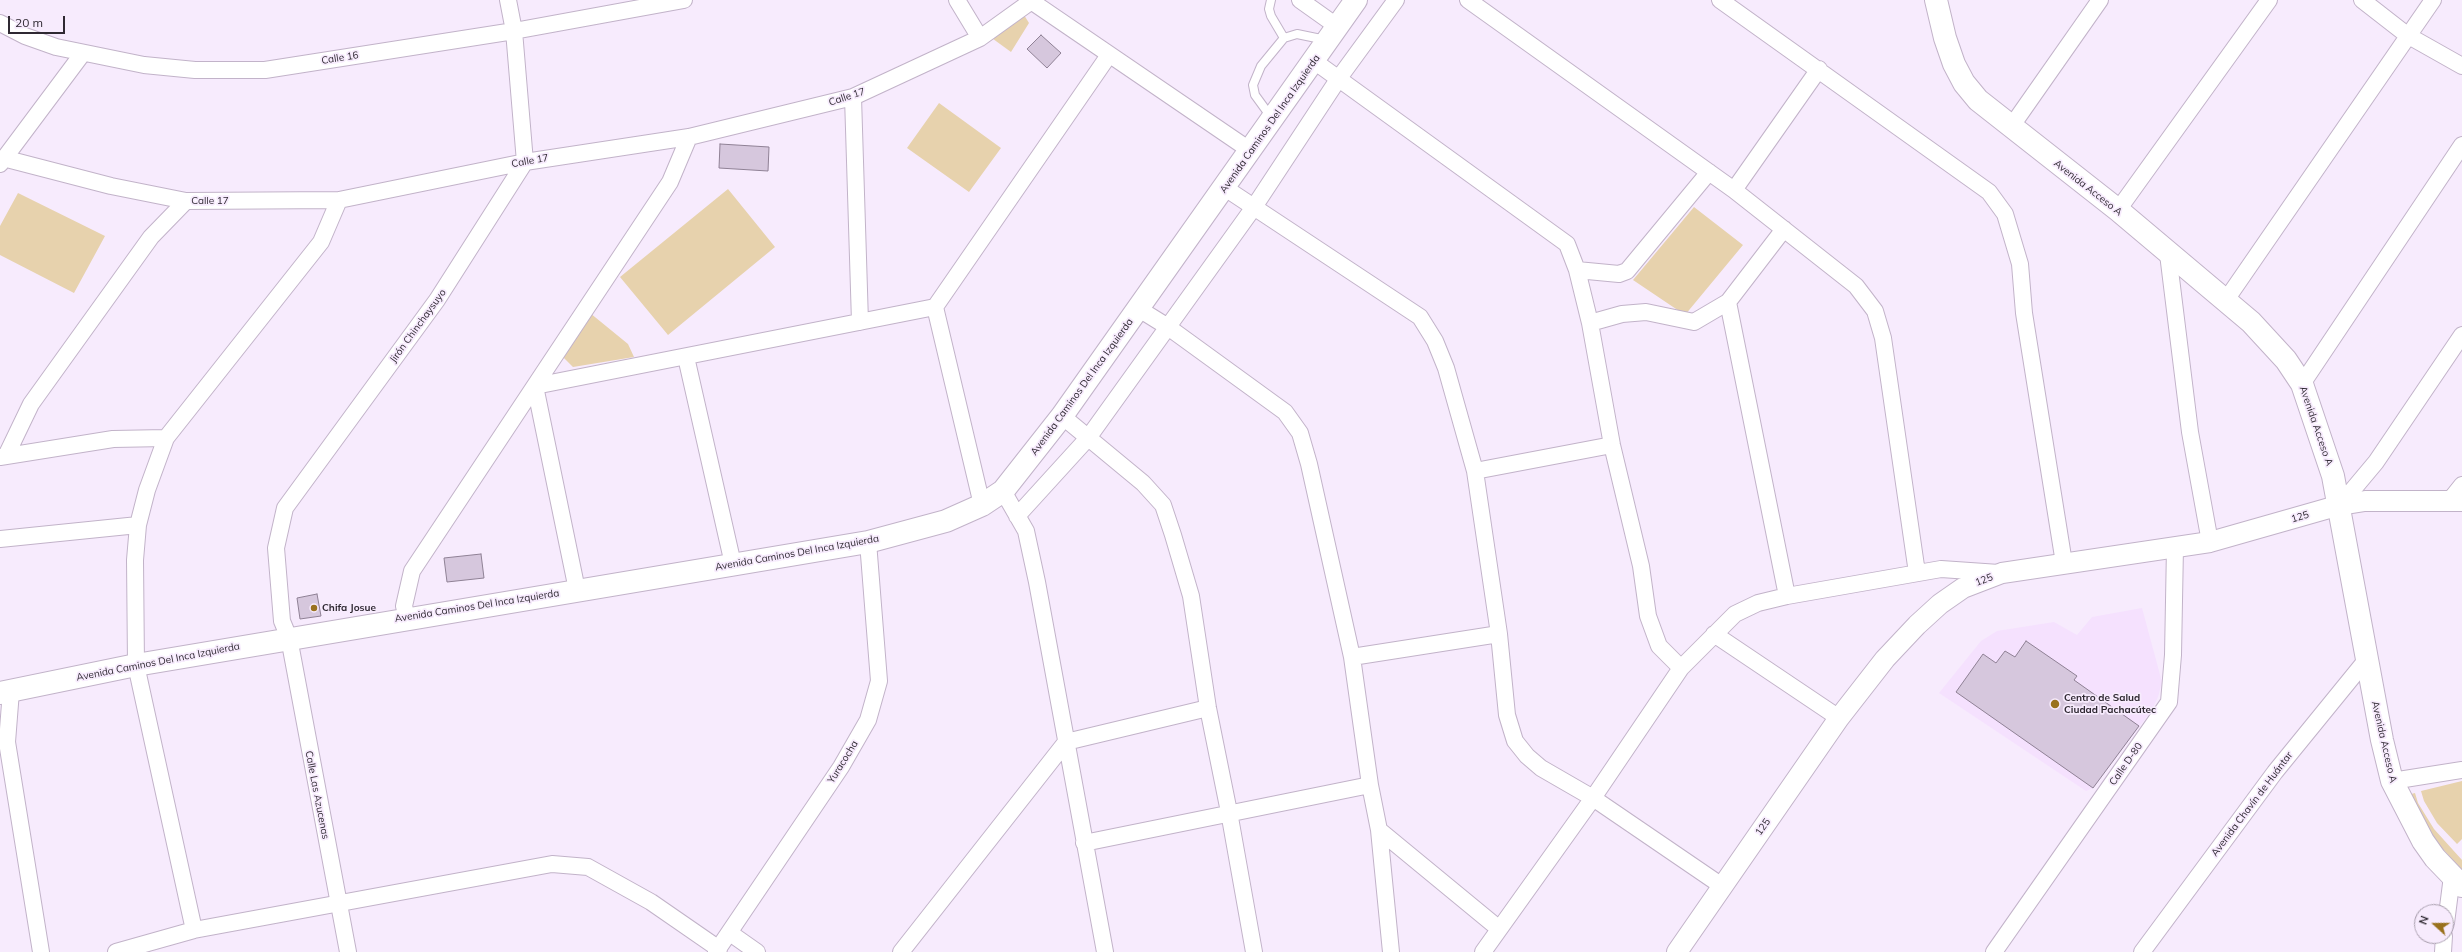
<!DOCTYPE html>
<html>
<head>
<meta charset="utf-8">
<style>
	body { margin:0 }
	#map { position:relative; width:2462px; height:952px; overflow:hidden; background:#f7ebfd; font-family:Mulish,sans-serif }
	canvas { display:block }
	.north { position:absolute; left:2414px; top:904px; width:40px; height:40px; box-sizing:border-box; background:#f7ebfd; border:1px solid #a79dac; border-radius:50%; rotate:291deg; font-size:11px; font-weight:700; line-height:16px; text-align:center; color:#2f2932 }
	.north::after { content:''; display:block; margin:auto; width:14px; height:18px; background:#99711d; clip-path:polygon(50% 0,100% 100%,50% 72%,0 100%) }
	.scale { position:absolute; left:8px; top:16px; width:57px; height:18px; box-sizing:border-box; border:2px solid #2f2932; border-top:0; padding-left:5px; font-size:12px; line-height:14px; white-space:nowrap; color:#2f2932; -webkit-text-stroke:3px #f7ebfd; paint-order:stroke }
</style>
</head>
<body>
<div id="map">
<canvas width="2462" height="952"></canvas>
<div class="north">N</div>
<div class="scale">20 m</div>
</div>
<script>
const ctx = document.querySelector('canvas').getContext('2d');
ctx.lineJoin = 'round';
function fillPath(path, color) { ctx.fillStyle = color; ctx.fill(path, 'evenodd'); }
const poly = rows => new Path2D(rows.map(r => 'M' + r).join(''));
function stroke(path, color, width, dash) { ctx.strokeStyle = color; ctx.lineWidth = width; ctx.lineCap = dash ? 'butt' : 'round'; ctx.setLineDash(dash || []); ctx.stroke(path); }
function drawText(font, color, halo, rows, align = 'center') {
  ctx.font = font + ' Mulish,sans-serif'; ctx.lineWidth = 3.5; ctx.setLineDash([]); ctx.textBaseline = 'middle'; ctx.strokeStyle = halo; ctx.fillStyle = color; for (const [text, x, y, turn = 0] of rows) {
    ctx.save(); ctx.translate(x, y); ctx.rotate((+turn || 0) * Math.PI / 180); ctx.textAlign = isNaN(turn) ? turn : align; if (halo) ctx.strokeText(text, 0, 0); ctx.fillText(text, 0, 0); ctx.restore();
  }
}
fillPath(poly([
	[2142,608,2162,682,2158,697,2152,710,2093,788,2086,791,1939,693,1981,641,1997,631,2054,622,2077,635,2092,617]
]), '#f5e1fe');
fillPath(poly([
	[1024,15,1029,23,1011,52,989,36],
	[939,103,1001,148,969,192,907,148],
	[728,189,775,247,668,335,620,277],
	[18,193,105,236,74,293,0,255,0,226],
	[1694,207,1743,245,1685,315,1633,280],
	[590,313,628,344,634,357,573,367,560,354],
	[2462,781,2462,839,2457,844,2437,823,2424,801,2421,791],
	[2415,793,2418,803,2434,829,2462,860,2462,870,2428,833,2407,795]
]), '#e7d2ad');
const building = poly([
	[1041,35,1061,53,1047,68,1027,49,1041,35],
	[720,144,769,147,768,171,719,168,720,144],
	[481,554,484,578,447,582,444,558,481,554],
	[317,594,321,616,300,619,297,598,317,594],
	[2026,641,2077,676,2074,680,2139,726,2093,788,1956,692,1983,654,1996,663,2005,651,2015,657,2026,641]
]);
fillPath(building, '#d6c7dd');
stroke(building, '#8f8195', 1);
const service = poly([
	[1271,0,1269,9,1271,16,1284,38],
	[1271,117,1255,95,1253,85,1261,66,1284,38,1297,34,1326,40]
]);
const minor = poly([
	[957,0,980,38],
	[1300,0,1338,27],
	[1468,0,1734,190,1856,286,1875,311,1883,338,1917,573],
	[1720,0,1989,192,2005,214,2020,264,2024,313,2064,563],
	[2362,0,2407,35,2462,66],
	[1031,1,1251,151],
	[0,23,25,36,56,47,144,65,195,70,265,70,514,31,684,0],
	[1314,61,1567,244,1577,270,1590,323,1612,445,1641,566,1648,616,1659,646,1681,668],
	[853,97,860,322],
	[2011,127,2100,0],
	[3,158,111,186,186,201,339,200,525,162,689,137,853,97,980,38,1033,0],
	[0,164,83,53],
	[1225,188,1420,317,1435,341,1446,368,1475,471,1499,634,1507,715,1515,741,1527,756,1541,768,1593,798,1722,886],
	[1734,190,1819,69],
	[2118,210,2269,0],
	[1784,229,1728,302,1787,596],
	[2168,254,2190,432,2210,542],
	[1577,270,1619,274,1627,271,1709,172],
	[2226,300,2433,0],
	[935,307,982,505],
	[1139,309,1168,327,1285,412,1300,433,1309,464,1352,657,1370,785,1379,830,1391,952],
	[1590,323,1622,314,1646,312,1694,322,1728,302],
	[686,357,733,564],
	[2302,384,2462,145],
	[1062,416,1143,483,1163,505,1173,535,1191,596,1208,708,1229,812,1254,952],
	[6,456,31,404,151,237,186,201],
	[0,457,113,439,166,438],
	[1475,471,1612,445],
	[1003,491,1026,531,1037,582,1105,952],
	[2450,500,2462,485],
	[2340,505,2376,462,2462,335],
	[1017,516,1088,438,1254,207,1339,78,1396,0],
	[0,539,138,525],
	[577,590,535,386,935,307,1109,55],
	[407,618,404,606,412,571,670,182,689,137],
	[1714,634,1839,718],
	[1352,657,1499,634],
	[11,691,7,742,41,952],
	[2392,781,2462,770],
	[1379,830,1498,928],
	[1084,843,1370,785],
	[2446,923,2452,876],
	[194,930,136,665,135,560,138,525,147,490,166,438,321,242,339,200],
	[730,933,757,952],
	[116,952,194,930,552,864,588,867,651,902,719,949],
	[348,952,289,638,282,621,276,548,285,508,437,300,525,162,514,31,508,0],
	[716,952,841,767,868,720,879,681,868,542],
	[901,952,1066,742,1208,708],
	[1483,952,1593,798,1681,668,1735,614,1758,603,1787,596,1941,569,1999,573],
	[1994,952,2169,702,2173,655,2175,547],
	[2142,952,2275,772,2367,659],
	[2443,952,2444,936]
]);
const tertiary = poly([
	[1677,952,1839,718,1885,659,1917,625,1940,604,1963,588,2002,573,2210,542,2340,505,2365,501,2462,501]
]);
const secondary = poly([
	[1936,0,1945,38,1954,64,1964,83,1978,100,2118,210,2251,322,2286,360,2302,384,2333,476,2382,740,2392,781,2423,841,2435,858,2462,886],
	[0,693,136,665,868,542,946,521,982,505,1003,491,1062,416,1356,0]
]);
stroke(service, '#c2b3c9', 10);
stroke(minor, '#c2b3c9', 18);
stroke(tertiary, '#c2b3c9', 22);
stroke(secondary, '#c2b3c9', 24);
stroke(service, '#fff', 8);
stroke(minor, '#fff', 16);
stroke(tertiary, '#fff', 20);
stroke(secondary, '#fff', 22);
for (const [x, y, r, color] of [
	[314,608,4,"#99711d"],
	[2055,704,5,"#99711d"]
]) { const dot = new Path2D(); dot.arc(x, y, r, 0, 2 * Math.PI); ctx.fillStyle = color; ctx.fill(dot); stroke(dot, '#f7ebfd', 1.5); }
drawText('10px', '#2f2932', '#f7ebfd', [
	["Calle 16",340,58,-9],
	["Calle 17",847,97,-18],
	["Avenida Caminos Del Inca Izquierda",1270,124,-55],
	["Calle 17",530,161,-10],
	["Avenida Acceso A",2088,188,38],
	["Calle 17",210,201],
	["Jirón Chinchaysuyo",418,326,-54],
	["Avenida Caminos Del Inca Izquierda",1082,387,-54],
	["Avenida Acceso A",2316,426,71],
	["125",2300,517,-16],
	["Avenida Caminos Del Inca Izquierda",797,553,-10],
	["125",1984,580,-21],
	["Avenida Caminos Del Inca Izquierda",477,606,-9],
	["Avenida Caminos Del Inca Izquierda",158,662,-11],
	["Avenida Acceso A",2384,742,77],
	["Yuracocha",843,762,-58],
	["Calle D-80",2126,764,-55],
	["Calle Las Azucenas",317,795,79],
	["Avenida Chavín de Huántar",2252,804,-53],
	["125",1763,827,-55]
]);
drawText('bold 10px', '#2f2932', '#f7ebfd', [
	["Chifa Josue",322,608],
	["Centro de Salud",2064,698],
	["Ciudad Pachacútec",2064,710]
], 'left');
</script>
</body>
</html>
